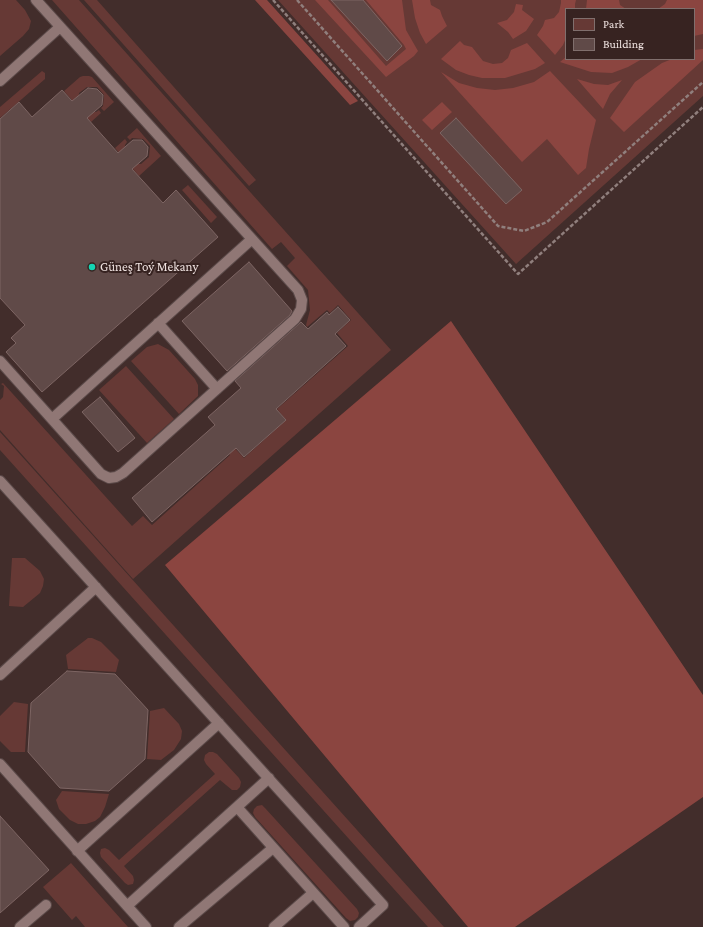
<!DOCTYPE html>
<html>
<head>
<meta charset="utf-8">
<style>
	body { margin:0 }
	#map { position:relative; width:703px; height:927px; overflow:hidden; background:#422d2b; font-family:"Crimson Pro",serif }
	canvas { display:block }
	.legend { position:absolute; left:565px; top:8px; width:130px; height:52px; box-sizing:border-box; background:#372321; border:1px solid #806f6d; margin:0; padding:5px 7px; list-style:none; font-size:12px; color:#eee1df }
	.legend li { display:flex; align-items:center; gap:8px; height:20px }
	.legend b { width:20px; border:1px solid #806f6d }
</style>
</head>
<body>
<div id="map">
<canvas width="703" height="927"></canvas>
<ul class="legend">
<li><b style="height:11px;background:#663935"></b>Park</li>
<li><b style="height:11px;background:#604a48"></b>Building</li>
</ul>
</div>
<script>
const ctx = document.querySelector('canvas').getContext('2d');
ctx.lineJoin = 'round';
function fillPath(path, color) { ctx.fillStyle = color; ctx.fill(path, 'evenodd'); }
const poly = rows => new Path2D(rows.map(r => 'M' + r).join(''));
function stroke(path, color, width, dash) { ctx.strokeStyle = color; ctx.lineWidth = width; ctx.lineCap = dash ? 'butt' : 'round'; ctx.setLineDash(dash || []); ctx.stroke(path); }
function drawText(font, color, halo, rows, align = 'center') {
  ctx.font = font + ' "Crimson Pro",serif'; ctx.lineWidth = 4; ctx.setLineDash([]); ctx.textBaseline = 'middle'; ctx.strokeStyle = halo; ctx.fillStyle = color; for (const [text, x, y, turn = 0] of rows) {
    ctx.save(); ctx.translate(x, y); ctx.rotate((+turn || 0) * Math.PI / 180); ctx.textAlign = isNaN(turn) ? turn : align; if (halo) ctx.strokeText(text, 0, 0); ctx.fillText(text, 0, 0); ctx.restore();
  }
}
fillPath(poly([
	[0,0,16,0,25,10,31,21,29,29,23,36,0,56],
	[52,0,79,0,391,350,133,579,0,430,0,400,3,397,4,386,1,384,3,383,132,526,143,516,152,525,230,455,222,446,228,441,244,458,286,420,277,409,348,346,337,333,351,320,338,305,330,313,327,310,307,327,306,325,310,310,308,290,287,266,295,258,281,242,272,249],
	[84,0,97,0,256,180,249,186],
	[278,0,703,0,703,96,516,264],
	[566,9,694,9,694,59,566,59],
	[42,71,45,73,45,79,0,118,0,107],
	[83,76,89,76,92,77,114,102,104,111,101,108,103,106,104,95,97,87,87,87,79,93,78,104,85,112,96,112,99,110,101,113,91,122,64,91,80,77],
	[137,128,161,156,139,176,115,148,125,139,127,142,125,145,124,155,131,163,141,164,149,157,150,146,143,139,132,138,130,140,127,137],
	[188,185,217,217,211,223,182,190],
	[158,344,169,350,195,379,198,385,198,396,179,414,131,361,147,347],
	[126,366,174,419,147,443,99,390],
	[0,432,444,927,428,927,0,450],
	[12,558,25,558,40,571,44,579,43,586,40,593,23,607,9,606],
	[88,638,92,638,101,642,119,660,116,672,68,669,66,655],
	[14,702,28,704,25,752,11,752,0,741,0,716],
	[164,708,179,724,182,731,181,739,174,750,161,760,147,759,150,711],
	[209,752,213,752,217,754,239,778,241,782,240,787,237,790,232,790,220,780,124,866,133,876,134,880,133,884,128,885,125,883,101,857,100,853,101,849,105,848,109,850,119,860,215,774,206,764,204,760,205,755],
	[62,791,109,794,105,807,100,817,95,821,86,824,78,824,70,820,59,809,56,800],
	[262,805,265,808,357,909,359,913,358,917,355,920,350,921,346,918,255,817,253,813,254,809,257,806],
	[71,863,128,927,85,927,76,916,72,920,43,887]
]), '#663935');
fillPath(poly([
	[255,0,267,0,358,101,350,105],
	[315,0,328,0,386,66,406,49,404,45,366,0,402,0,406,30,418,51,414,56,386,77],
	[412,0,430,0,431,5,440,10,442,16,447,26,426,44,420,33,415,18],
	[561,0,576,0,575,4,575,9,566,9,566,38,563,45,555,55,537,35,543,26,545,20,554,18,559,12,561,3],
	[587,0,619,0,620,5,626,9,586,9],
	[667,0,703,0,703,34,694,36,694,9,658,9,665,4],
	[516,4,523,5,522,10,534,19,526,31,513,39,508,32,497,23,507,20,514,12],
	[460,41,464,45,472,47,483,61,493,64,502,63,508,58,511,50,527,43,545,63,535,69,505,78,482,78,469,75,456,70,441,59],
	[703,49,703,60,624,132,610,118,635,82,662,63,672,59,694,59,694,50],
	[566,57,566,59,642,59,628,67,612,73,591,72,560,62],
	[550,71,596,120,589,149,586,168,578,175,547,139,522,162,441,72,459,83,477,88,495,90,513,88,534,82],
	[577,79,594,84,608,85,622,80,610,94,603,109],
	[442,102,452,112,432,130,422,120],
	[451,321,703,695,703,797,515,927,468,927,165,565]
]), '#8b4540');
const building = poly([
	[331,0,363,0,402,46,387,61,331,0],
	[88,88,97,89,103,95,102,105,87,118,118,153,133,140,142,140,148,147,147,156,132,169,163,203,176,190,218,237,42,392,6,352,16,343,11,338,25,325,0,298,0,119,19,102,32,117,62,90,72,101,88,88],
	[456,118,522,190,506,204,440,133,456,118],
	[249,262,292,311,290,315,227,371,182,321,249,262],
	[338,307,350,320,335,334,346,346,276,409,286,420,244,457,236,448,152,522,132,498,215,425,208,417,241,388,235,381,301,322,308,329,327,312,329,315,338,307],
	[100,397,135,438,118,452,82,412,100,397],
	[67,671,115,674,148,710,145,759,109,791,60,788,28,752,31,703,67,671],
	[0,816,49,870,0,913,0,816]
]);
fillPath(building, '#604a48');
stroke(building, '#7d6563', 1);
const lane = poly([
	[0,81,60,27],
	[158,323,217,389],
	[0,361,101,474,109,478,116,477,123,473,295,319,301,309,302,300,298,290,36,0],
	[52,419,252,239],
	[0,481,383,905,359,927],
	[0,675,96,587],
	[0,764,146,927],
	[237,807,344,927],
	[77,851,219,723],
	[127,906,269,778],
	[20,927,46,905],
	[179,927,273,848],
	[274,927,313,893]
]);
stroke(lane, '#5b4a49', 12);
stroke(poly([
	[273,0,518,274,703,107],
	[297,0,498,226,524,231,547,222,703,82]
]), '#907f7d', 2.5, [4, 2]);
stroke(lane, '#907775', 10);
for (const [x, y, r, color] of [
	[92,267,4,"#14d5b3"]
]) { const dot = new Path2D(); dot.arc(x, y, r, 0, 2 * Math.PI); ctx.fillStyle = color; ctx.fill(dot); stroke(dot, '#372321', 1.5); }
drawText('13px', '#eee1df', '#372321', [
	["Güneş Toý Mekany",100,267]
], 'left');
</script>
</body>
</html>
